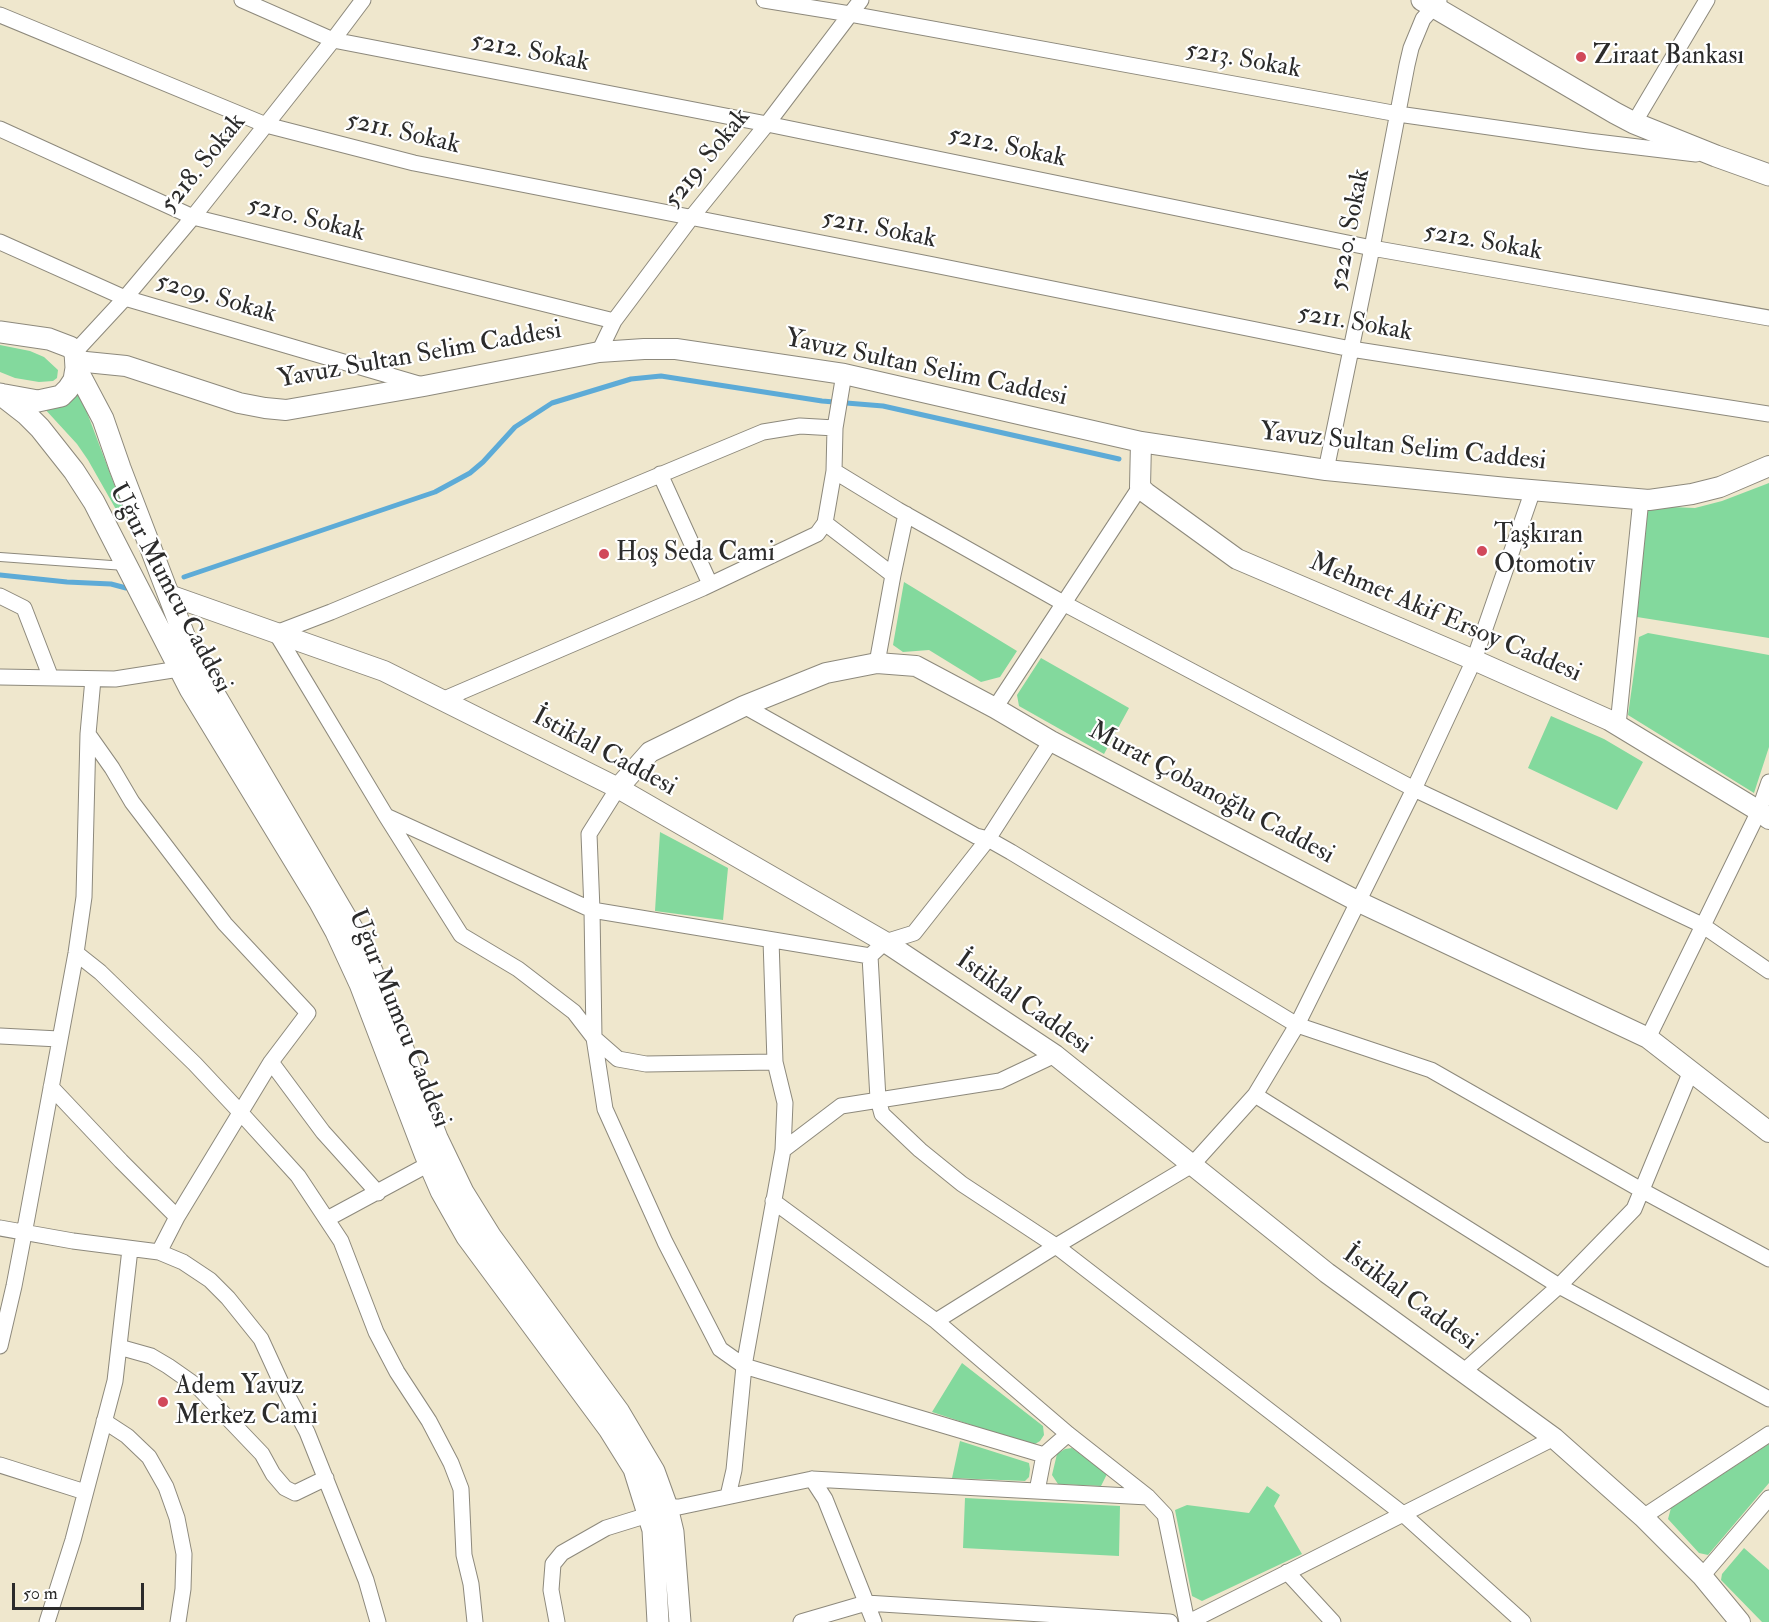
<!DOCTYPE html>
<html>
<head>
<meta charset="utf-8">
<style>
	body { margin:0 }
	#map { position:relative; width:1769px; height:1622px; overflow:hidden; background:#efe7cd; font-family:"IM FELL Double Pica",serif }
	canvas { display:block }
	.scale { position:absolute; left:12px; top:1583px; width:132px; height:27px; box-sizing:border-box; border:3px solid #2b2b2b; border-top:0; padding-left:8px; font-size:18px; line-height:21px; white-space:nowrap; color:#2b2b2b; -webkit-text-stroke:4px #fff; paint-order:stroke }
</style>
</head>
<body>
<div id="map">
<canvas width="1769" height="1622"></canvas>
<div class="scale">50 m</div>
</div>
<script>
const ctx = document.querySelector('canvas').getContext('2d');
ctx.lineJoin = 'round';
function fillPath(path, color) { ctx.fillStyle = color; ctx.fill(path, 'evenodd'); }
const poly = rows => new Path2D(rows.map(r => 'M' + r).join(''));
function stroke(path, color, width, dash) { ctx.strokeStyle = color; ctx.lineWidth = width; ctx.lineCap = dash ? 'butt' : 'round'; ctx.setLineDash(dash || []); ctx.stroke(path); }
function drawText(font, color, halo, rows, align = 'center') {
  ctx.font = font + ' "IM FELL Double Pica",serif'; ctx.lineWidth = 4.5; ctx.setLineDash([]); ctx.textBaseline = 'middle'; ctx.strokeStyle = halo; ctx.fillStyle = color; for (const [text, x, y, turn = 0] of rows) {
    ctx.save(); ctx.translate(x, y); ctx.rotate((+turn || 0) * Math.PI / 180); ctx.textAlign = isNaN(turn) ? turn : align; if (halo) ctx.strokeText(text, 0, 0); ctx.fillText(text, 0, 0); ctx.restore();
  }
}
fillPath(poly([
	[0,345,30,351,44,357,58,370,57,378,53,381,39,382,15,378,0,372],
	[80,394,127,518,122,520,88,460,77,444,43,407],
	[1769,483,1769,638,1637,617,1648,506,1695,508,1722,501],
	[904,582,1017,651,1000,677,981,682,929,650,903,652,893,645],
	[1648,633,1769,655,1769,747,1754,793,1628,715,1639,637],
	[1041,658,1129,708,1104,754,1019,706,1017,695],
	[1551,716,1604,739,1643,762,1617,810,1528,768],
	[660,832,728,868,723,920,655,911],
	[962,1363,1043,1426,1044,1435,1040,1441,1035,1444,1029,1444,932,1412],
	[960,1441,1029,1463,1030,1469,1029,1477,1025,1481,952,1478],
	[1769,1444,1769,1483,1708,1555,1699,1553,1668,1519,1671,1508],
	[1072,1448,1107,1474,1101,1486,1058,1484,1052,1475,1057,1454,1065,1449],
	[1267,1486,1280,1495,1274,1506,1302,1554,1202,1601,1192,1596,1175,1510,1187,1505,1249,1513],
	[965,1498,1120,1506,1119,1556,963,1548],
	[1744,1548,1769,1570,1769,1622,1762,1622,1721,1580,1722,1574]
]), '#83d99d');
stroke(poly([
	[0,575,67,582,111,584,126,588],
	[184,577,435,492,470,473,483,462,515,427,552,403,631,379,661,376,822,401,883,406,1119,459]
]), '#5dabd7', 5);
const service = poly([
	[0,557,125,566]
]);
const minor = poly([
	[242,0,333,40,767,124,1372,248,1769,318],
	[764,0,850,14,1398,114,1588,141,1696,154],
	[0,15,266,125,414,163,934,265,1351,349,1769,414],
	[1634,123,1707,0],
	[0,129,193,217,614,321],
	[0,242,125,298,422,385],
	[75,352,125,298,193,217,333,40,363,0],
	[599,352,614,321,691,218,767,124,861,0],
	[1326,470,1372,248,1407,65,1411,48,1423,19,1439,1],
	[834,471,898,510,1065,604,1414,789,1702,925,1769,971],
	[660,474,710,584],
	[825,523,893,575],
	[0,596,24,608,51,678],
	[877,663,893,575,906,514],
	[0,677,115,679,179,669],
	[442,700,703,588,817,534,825,523,834,471,835,428,844,374],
	[744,706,976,836,988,839,1011,852,1297,1025,1431,1070,1643,1191,1769,1259],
	[995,708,1140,487],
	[1618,725,1641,499],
	[88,734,112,768,132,802,225,924,308,1013,271,1062,177,1217,159,1252],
	[1051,741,988,839,914,933,885,942,870,956,878,1099,882,1114,920,1150,962,1184,1056,1246,1403,1514,1523,1622],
	[618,788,589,834,592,910,594,1038,605,1109,665,1242,720,1349,744,1366,1044,1455],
	[386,816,592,910,870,956],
	[76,953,100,972,195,1064,240,1112,298,1176,341,1241,376,1332,397,1372,429,1421,451,1463,461,1489,464,1555,471,1584,475,1622],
	[0,1036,59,1039],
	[1648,1038,1759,811,1769,782],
	[271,1062,323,1132,378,1193],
	[775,1062,646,1064,618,1059,594,1038,574,1012,518,969,461,935,386,816,276,633,331,612,763,432,800,426,835,428],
	[51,1087,121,1161,177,1217],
	[1255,1095,1559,1286,1769,1399],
	[783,1150,841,1106,1000,1081,1055,1055],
	[773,1201,936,1321,1068,1434,1148,1497,1165,1515,1187,1622],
	[327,1219,429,1164],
	[0,1228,73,1241,159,1252,183,1262,210,1280,228,1298,261,1339,283,1387,307,1432,366,1580,378,1622],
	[936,1321,1056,1246,1192,1165,1255,1095,1297,1025,1414,789,1474,660,1533,490],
	[0,1346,14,1286,27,1218,76,953,84,897,88,734,93,679],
	[119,1347,151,1356,168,1366,198,1387,262,1454,273,1474,285,1488,295,1493,326,1478],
	[1463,1372,1559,1286,1634,1209,1691,1071],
	[104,1421,127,1436,149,1457,166,1487,177,1518,184,1554,183,1589,178,1622],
	[0,1465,85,1492],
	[812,1479,825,1499,874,1622],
	[1037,1491,1044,1455,1068,1434],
	[728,1496,734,1470,744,1366,783,1150,785,1103,775,1062,771,940],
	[667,1507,679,1507,812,1479,1148,1497],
	[1643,1517,1769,1434],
	[1287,1572,1333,1622],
	[1702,1576,1769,1498],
	[47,1622,73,1540,115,1381,130,1249],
	[557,1622,551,1590,553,1564,562,1553,606,1528,648,1515],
	[801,1622,866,1603,1170,1622],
	[1189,1622,1554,1438]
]);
const tertiary = poly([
	[76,361,126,366,239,403,265,408,286,410,424,386,599,352,644,349,676,349,844,374,1141,442,1326,470,1507,488,1649,500,1692,494,1720,487,1769,466],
	[1141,442,1140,487,1146,493,1237,559,1474,660,1609,720,1759,811,1769,819],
	[169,595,384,671,618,788,885,942,1055,1055,1327,1273,1554,1438,1643,1517,1702,1576,1740,1622],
	[618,788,650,752,744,706,826,673,877,663,916,666,995,708,1051,741,1359,902,1648,1038,1769,1132]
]);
const secondary = poly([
	[1422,0,1615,113,1634,123,1716,156,1769,175],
	[0,332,49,339,70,347,75,352,76,368,74,380,68,389,61,396,38,401,5,395],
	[76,368,103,419,120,468,187,643,195,661,355,933,382,994,437,1138,463,1192,491,1237,619,1412,654,1471,667,1507,673,1532,680,1622],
	[0,394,27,415,40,428,74,471,94,502,190,689,319,901,336,932,360,984,425,1154,441,1191,467,1237,609,1429,634,1469,653,1530,658,1622]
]);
stroke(service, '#8d897c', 10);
stroke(minor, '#8d897c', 17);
stroke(tertiary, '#8d897c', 22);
stroke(secondary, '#8d897c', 23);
stroke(service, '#fff', 8);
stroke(minor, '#fff', 15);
stroke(tertiary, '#fff', 20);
stroke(secondary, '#fff', 21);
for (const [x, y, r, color] of [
	[1581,57,6,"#d1495b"],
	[1482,551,6,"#d1495b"],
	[604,554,6,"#d1495b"],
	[163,1402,6,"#d1495b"]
]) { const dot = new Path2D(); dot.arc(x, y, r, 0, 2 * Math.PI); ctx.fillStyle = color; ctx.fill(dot); stroke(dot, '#fff', 2); }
drawText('26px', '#2b2b2b', '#fff', [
	["5212. Sokak",530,53,11],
	["5213. Sokak",1243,61,10],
	["5211. Sokak",403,134,13],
	["5212. Sokak",1007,148,12],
	["5219. Sokak",708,159,-51],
	["5218. Sokak",204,164,-51],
	["5210. Sokak",306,220,14],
	["5211. Sokak",879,230,11],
	["5220. Sokak",1351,230,-79],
	["5212. Sokak",1483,243,10],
	["5209. Sokak",216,299,16],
	["5211. Sokak",1355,324,10],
	["Yavuz Sultan Selim Caddesi",420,356,-10],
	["Yavuz Sultan Selim Caddesi",926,369,12],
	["Yavuz Sultan Selim Caddesi",1403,448,6],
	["Uğur Mumcu Caddesi",169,589,62],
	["Mehmet Akif Ersoy Caddesi",1445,619,23],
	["İstiklal Caddesi",604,753,28],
	["Murat Çobanoğlu Caddesi",1211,794,28],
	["İstiklal Caddesi",1023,1004,35],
	["Uğur Mumcu Caddesi",398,1019,68],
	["İstiklal Caddesi",1409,1299,36]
]);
drawText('26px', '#2b2b2b', '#fff', [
	["Ziraat Bankası",1593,57],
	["Taşkıran",1494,536],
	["Otomotiv",1494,566],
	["Hoş Seda Cami",616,554],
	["Adem Yavuz",175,1387],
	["Merkez Cami",175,1417]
], 'left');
</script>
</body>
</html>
